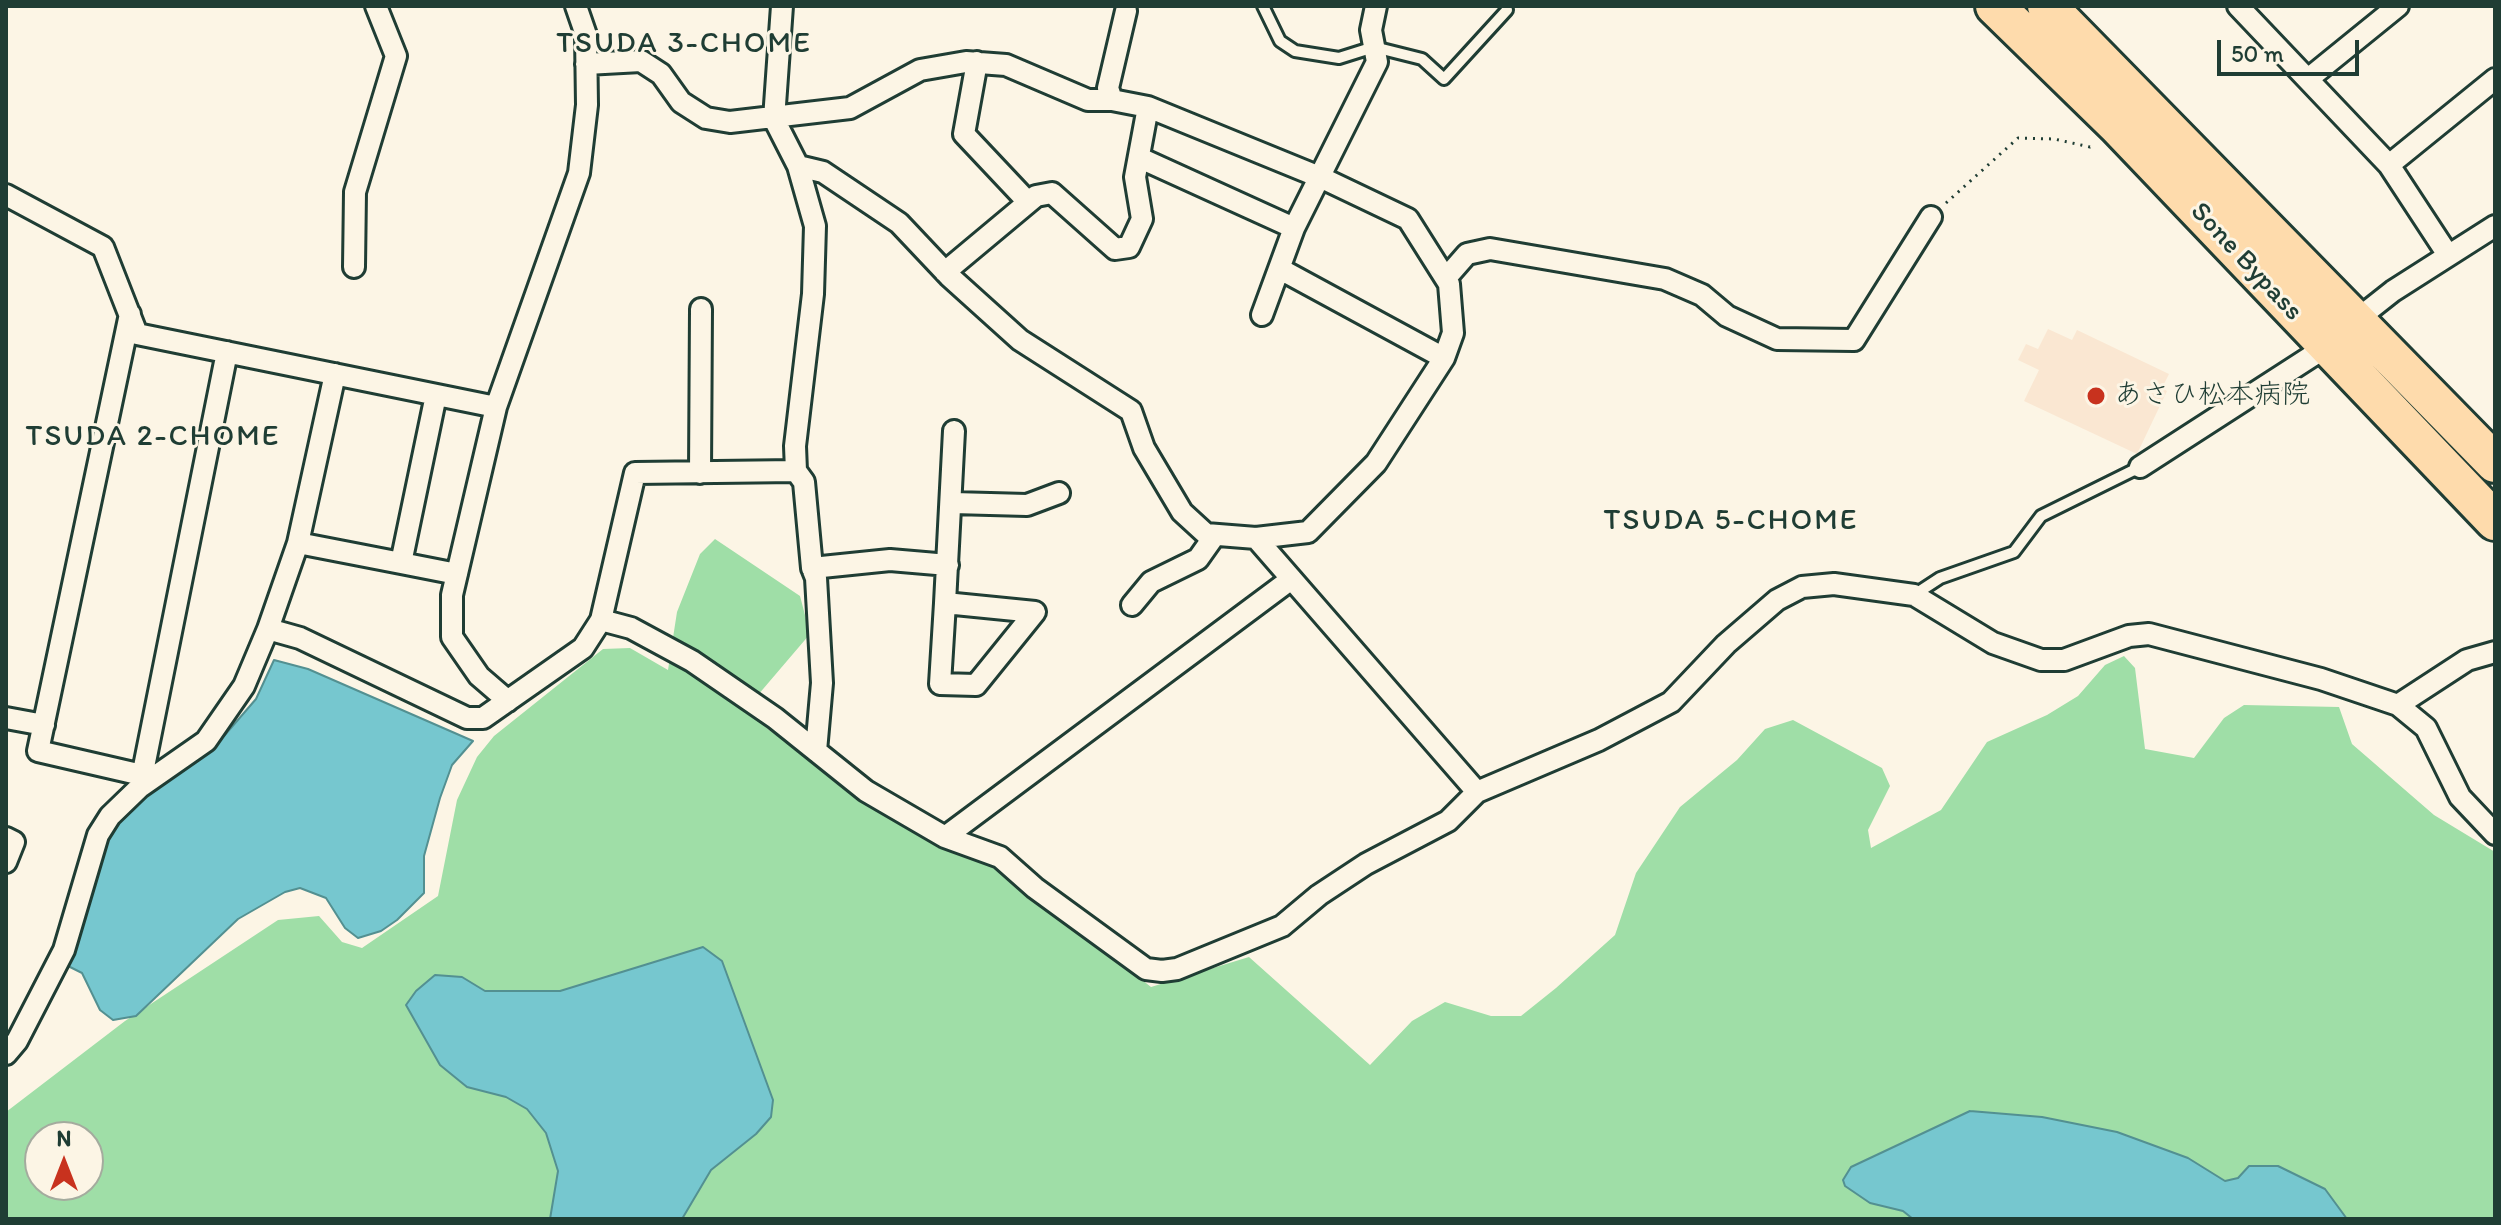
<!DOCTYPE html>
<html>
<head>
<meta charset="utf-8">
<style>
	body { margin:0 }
	#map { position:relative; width:2501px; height:1225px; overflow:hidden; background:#fcf5e5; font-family:Itim,sans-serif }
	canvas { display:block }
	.frame { position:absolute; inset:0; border:8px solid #1f3d34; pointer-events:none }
	.north { position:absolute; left:24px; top:1121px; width:80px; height:80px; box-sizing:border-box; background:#fcf5e5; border:2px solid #a4ab9e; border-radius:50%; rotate:0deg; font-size:22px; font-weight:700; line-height:32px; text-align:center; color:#1f3d34 }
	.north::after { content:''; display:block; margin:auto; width:28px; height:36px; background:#c8321e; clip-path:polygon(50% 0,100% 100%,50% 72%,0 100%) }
	.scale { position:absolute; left:2217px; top:40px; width:142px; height:36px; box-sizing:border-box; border:4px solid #1f3d34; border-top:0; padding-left:10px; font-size:24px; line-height:28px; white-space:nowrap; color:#1f3d34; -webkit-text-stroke:6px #fcf5e5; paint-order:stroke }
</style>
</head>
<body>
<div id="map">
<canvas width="2501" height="1225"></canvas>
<div class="frame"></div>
<div class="north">N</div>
<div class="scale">50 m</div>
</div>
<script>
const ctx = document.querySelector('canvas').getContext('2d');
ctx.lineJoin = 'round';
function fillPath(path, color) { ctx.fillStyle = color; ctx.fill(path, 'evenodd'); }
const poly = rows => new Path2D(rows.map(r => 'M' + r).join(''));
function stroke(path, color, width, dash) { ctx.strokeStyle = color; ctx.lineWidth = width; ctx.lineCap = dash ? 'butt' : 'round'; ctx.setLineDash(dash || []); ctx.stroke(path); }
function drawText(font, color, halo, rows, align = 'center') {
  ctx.font = font + ' Itim,"Klee One",sans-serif'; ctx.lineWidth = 6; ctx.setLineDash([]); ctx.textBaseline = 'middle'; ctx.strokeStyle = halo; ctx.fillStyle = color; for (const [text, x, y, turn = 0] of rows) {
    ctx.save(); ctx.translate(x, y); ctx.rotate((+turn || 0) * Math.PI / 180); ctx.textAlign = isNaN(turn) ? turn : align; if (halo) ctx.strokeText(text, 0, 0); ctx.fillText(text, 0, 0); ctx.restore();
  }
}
fillPath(poly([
	[2048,329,2072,340,2077,330,2169,374,2162,388,2167,391,2137,454,2024,401,2039,370,2018,360,2026,344,2038,349]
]), '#fae7d2');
fillPath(poly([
	[715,539,800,596,810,634,746,709,769,730,856,786,880,812,997,864,1151,987,1249,957,1370,1065,1412,1021,1445,1002,1491,1016,1521,1016,1556,988,1615,935,1636,873,1680,807,1737,760,1765,729,1793,720,1882,768,1890,786,1868,830,1871,848,1941,810,1987,742,2047,715,2078,696,2105,665,2124,656,2135,668,2145,749,2194,758,2224,718,2244,705,2339,707,2352,744,2434,815,2495,852,2495,1219,6,1219,6,1112,125,1021,278,920,319,916,342,942,362,948,438,896,457,800,477,757,494,736,603,649,630,648,668,670,677,612,700,554],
	[40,1137,88,1137,88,1185,40,1185]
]), '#9fdea7');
const water = poly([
	[274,660,308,669,473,741,452,765,440,798,424,856,424,893,397,920,381,931,358,938,345,928,326,898,300,888,285,892,238,919,136,1016,113,1020,100,1010,82,973,64,964,103,848,113,826,135,803,224,736,256,699,274,660],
	[703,947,722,961,773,1100,771,1117,756,1134,711,1170,682,1219,550,1219,558,1171,546,1133,527,1109,506,1097,467,1087,440,1065,406,1005,416,991,435,975,462,977,485,991,560,991,703,947],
	[1970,1111,2042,1117,2117,1132,2188,1158,2225,1181,2238,1178,2249,1166,2278,1166,2325,1189,2347,1219,1913,1219,1903,1211,1870,1203,1845,1186,1843,1180,1851,1167,1970,1111]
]);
fillPath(water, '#76c7cf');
stroke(water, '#539091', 2);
const lane = poly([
	[1263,6,1280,41,1295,51,1339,58,1374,47,1422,59,1444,79,1507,10],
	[1914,595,1940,578,2014,552,2041,516,2140,467]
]);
const street = poly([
	[2238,6,2389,165,2448,255],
	[977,62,964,134,1028,202],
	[586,64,641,61,661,74,681,102,706,118,730,122,850,108,920,70,966,62,1006,65,1088,100,1112,100,1148,107,1322,178,1408,219,1449,284,1453,333,1444,358,1376,463,1308,532,1256,538,1206,534,1182,512,1144,448,1131,411,1020,340,949,276,899,223,823,172,798,166],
	[2308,79,2398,6],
	[1112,100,1108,88,1126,11],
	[1140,158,1294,228,1377,62,1371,30,1376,6],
	[2389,165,2495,79],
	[6,195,103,247,137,334,496,407],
	[354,267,355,192,396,56,376,6],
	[1280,269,1444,358],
	[945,272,1036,196,1052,193,1115,249,1129,247,1142,219,1135,177,1148,107],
	[1446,278,1467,254,1490,249,1665,279,1702,295,1727,316,1777,339,1854,340,1931,217],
	[130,314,38,751,142,775],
	[1262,315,1294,228],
	[2355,321,2393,291,2495,226],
	[335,374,298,543,401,563,436,395],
	[2140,467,2326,347],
	[796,471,804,482,812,568,890,560,948,565],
	[700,473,701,309],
	[953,503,1027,505,1059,493],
	[1256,538,1477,792],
	[401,563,457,574],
	[812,568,816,578,822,683,816,751],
	[945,603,940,684,976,685,1035,612,945,603,954,431],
	[1132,605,1151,582,1198,559,1215,535],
	[601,620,631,628,692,661,775,718,866,791,945,837,1000,857,1035,888,1146,969,1162,971,1177,969,1282,926,1319,895,1366,864,1448,821,1477,792,1599,740,1671,702,1726,644,1777,600,1802,587,1834,584,1914,595,1993,643,2041,660,2064,660,2129,636,2149,634,2321,679,2398,705,2426,728,2460,797,2495,834],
	[268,629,298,543],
	[508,701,479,676,452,637,452,595,496,407,579,173,587,105,586,35,576,6],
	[2398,705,2467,660,2495,652],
	[6,718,44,725],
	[140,787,227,352],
	[945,837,1290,580],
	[6,838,14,842,6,862],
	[6,1054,17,1041,64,950,98,835,110,816,140,787,206,741,244,686,268,629,300,638,467,718,483,718,583,648,601,620,635,473,796,471,795,446,813,294,815,226,798,166,774,119,782,6]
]);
const highway = poly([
	[1995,6,2118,126,2495,521],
	[2047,6,2495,463]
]);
stroke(lane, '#1f3d34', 16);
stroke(street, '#1f3d34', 26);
stroke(highway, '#1f3d34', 44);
stroke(poly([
	[1946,203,2018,138,2054,139,2090,147,2095,144]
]), '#1f3d34', 3, [2, 6]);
stroke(lane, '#fcf5e5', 10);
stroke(street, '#fcf5e5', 20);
stroke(highway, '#fedbac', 38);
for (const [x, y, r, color] of [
	[2096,396,10,"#c8321e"]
]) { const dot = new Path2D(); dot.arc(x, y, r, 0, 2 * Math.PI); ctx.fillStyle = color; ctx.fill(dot); stroke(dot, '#fcf5e5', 3); }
drawText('28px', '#1f3d34', '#fcf5e5', [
	["Sone Bypass",2246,262,47]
]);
drawText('28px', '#1f3d34', '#fcf5e5', [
	["あさひ松本病院",2114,396]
], 'left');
ctx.letterSpacing = '2px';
drawText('30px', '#1f3d34', '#fcf5e5', [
	["TSUDA 3-CHOME",684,44],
	["TSUDA 2-CHOME",153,437],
	["TSUDA 5-CHOME",1731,521]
]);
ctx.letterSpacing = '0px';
</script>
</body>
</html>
